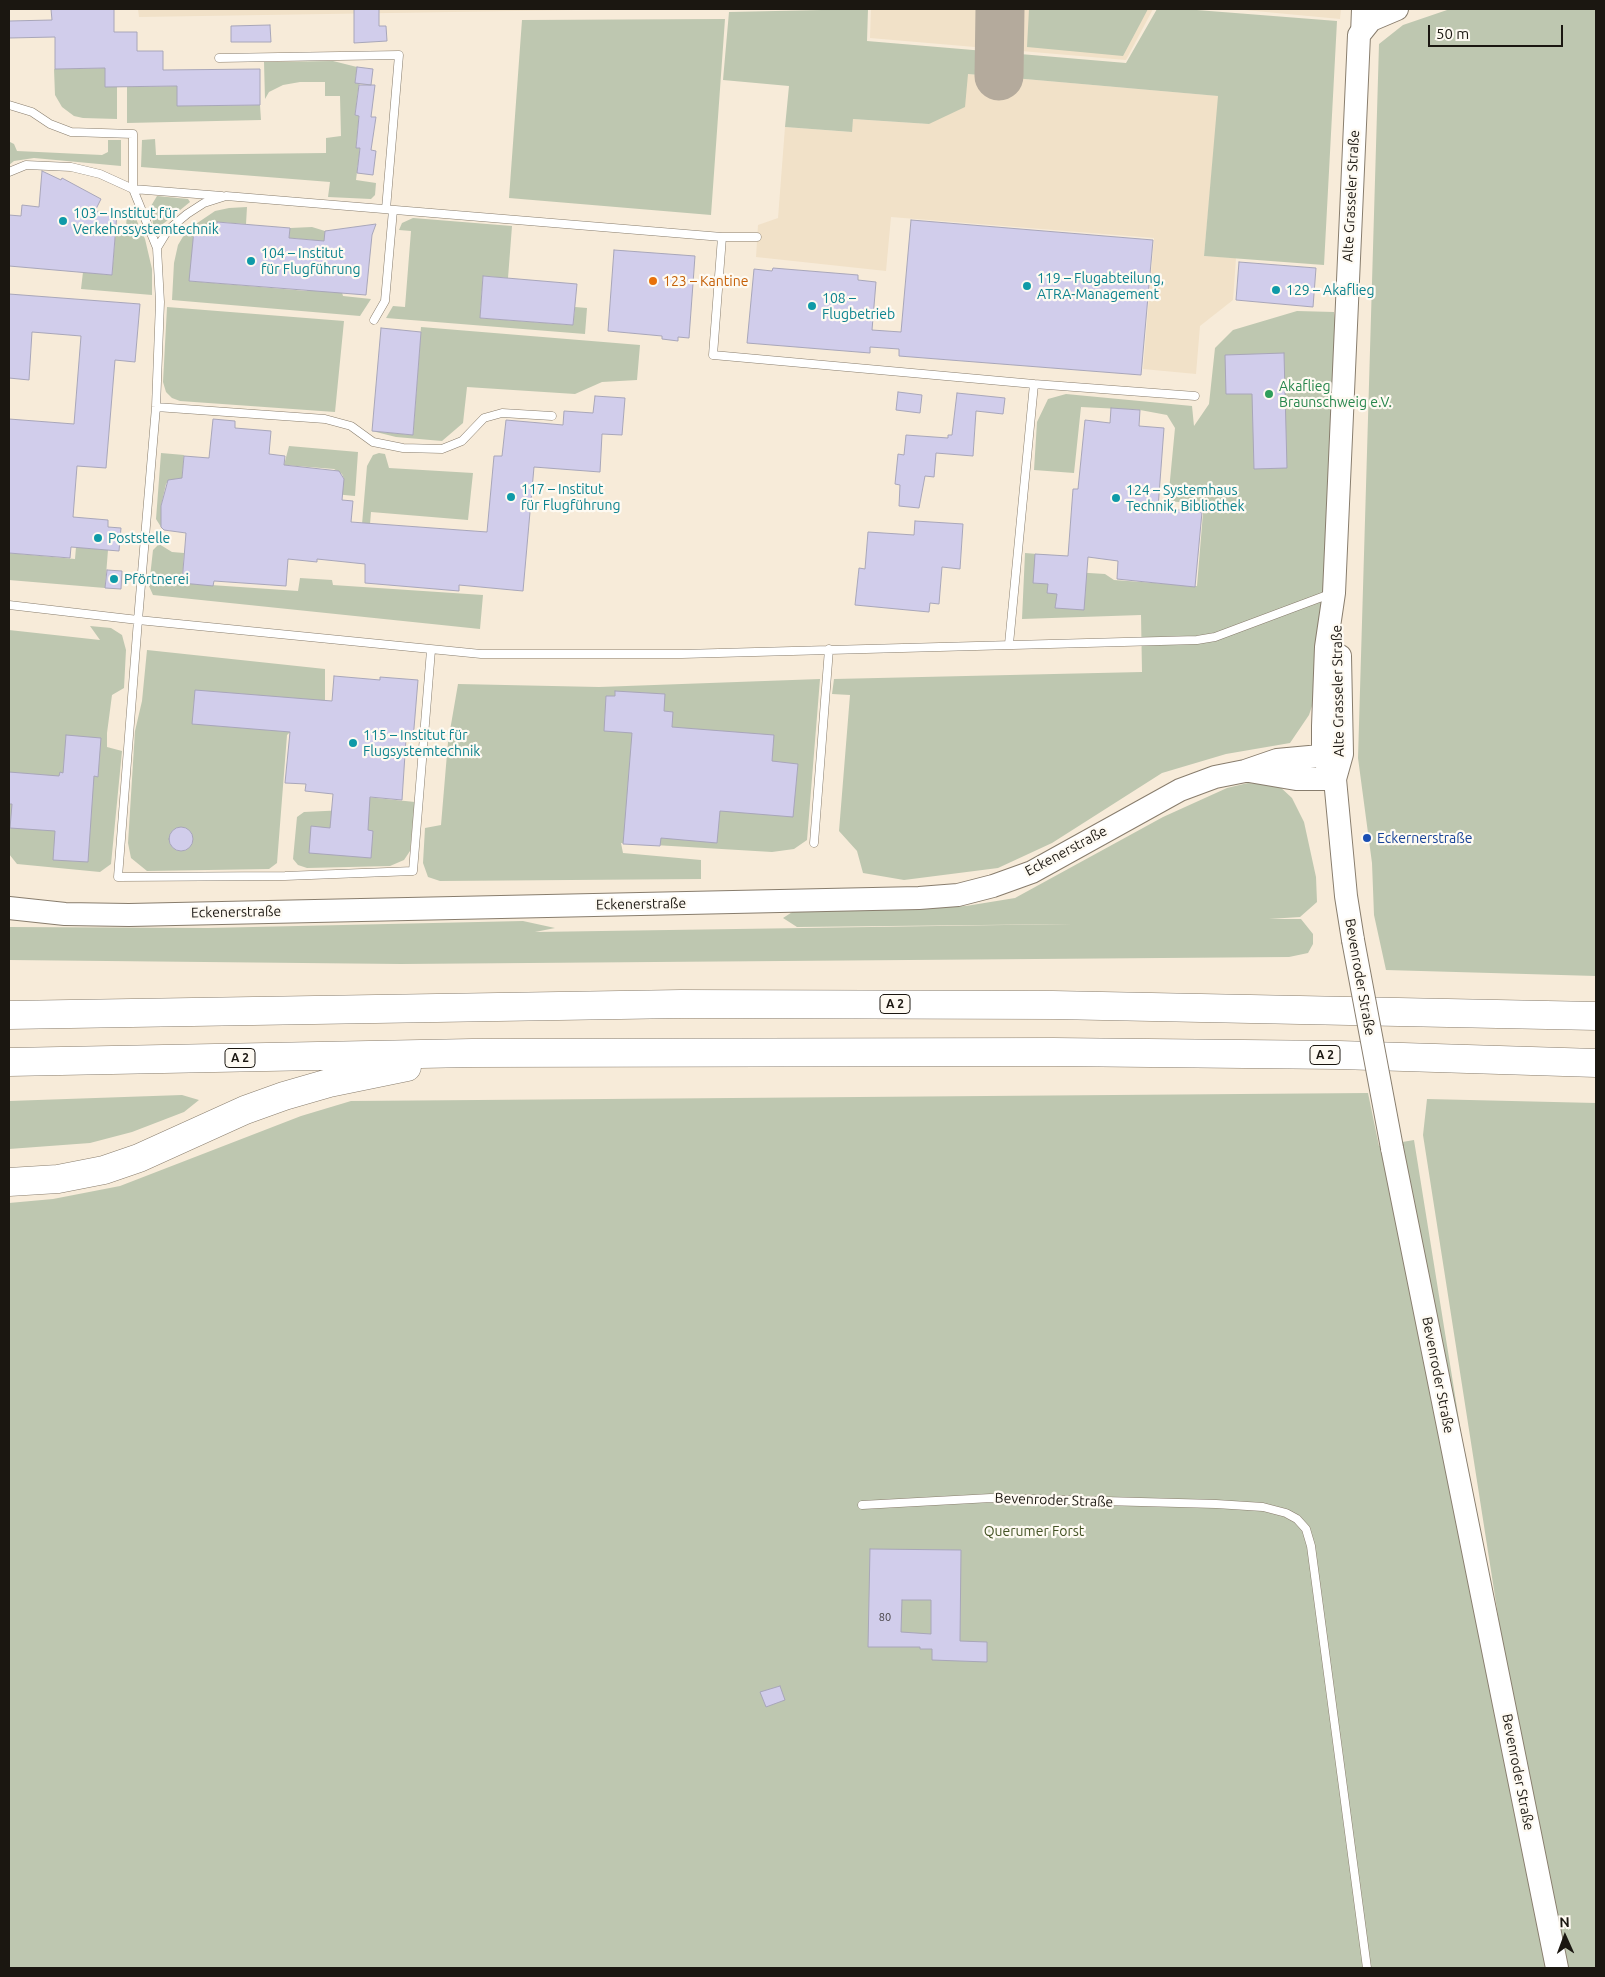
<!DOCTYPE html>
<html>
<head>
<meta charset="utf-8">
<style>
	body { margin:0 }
	#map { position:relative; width:1605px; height:1977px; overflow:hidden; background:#f7ebd9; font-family:Ubuntu,sans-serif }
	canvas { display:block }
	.frame { position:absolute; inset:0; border:10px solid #1b1711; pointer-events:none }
	.north { position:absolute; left:1540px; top:1912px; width:50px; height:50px; -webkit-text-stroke:4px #fefaf2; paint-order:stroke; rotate:358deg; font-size:14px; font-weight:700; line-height:20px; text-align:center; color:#1b1711 }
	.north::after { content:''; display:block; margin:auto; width:18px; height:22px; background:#1b1711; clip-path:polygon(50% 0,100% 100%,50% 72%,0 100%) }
	.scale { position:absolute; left:1428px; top:25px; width:135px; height:22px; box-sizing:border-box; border:2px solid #1b1711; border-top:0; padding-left:6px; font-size:15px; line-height:18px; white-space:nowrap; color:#1b1711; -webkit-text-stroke:4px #fefaf2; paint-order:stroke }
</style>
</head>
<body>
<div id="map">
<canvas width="1605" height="1977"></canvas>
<div class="frame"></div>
<div class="north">N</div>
<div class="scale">50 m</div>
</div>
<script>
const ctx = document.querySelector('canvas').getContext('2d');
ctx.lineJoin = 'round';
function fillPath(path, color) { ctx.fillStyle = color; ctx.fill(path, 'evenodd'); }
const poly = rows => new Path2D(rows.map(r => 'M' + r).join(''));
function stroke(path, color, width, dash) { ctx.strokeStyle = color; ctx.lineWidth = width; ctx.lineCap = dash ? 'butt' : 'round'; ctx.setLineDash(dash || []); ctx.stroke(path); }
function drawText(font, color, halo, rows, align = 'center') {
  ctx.font = font + ' Ubuntu,sans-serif'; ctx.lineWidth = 4.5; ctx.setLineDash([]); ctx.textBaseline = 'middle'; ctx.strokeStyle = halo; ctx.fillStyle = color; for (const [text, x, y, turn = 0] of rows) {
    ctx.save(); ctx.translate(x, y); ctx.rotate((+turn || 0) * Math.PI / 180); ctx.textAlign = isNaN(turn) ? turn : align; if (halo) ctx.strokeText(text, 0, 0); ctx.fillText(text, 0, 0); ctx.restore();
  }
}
fillPath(poly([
	[138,9,640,9,139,17],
	[871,9,1153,9,1126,60,870,38],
	[1234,9,1341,9,1340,19],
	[968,74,1219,96,1204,256,1236,258,1233,300,1200,326,1196,374,1143,369,1154,238,891,217,886,271,756,257,758,225,778,218,785,127,851,132,853,119,929,124]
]), '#f1e1c8');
fillPath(poly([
	[868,9,867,41,1126,63,1157,9,1184,9,1337,21,1324,265,1204,256,1218,96,968,74,965,107,929,124,853,119,852,132,785,127,789,86,723,80,729,12],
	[1029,9,1148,9,1123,56,1027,47],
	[1450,9,1596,9,1596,976,1386,970,1374,915,1372,863,1358,758,1379,44,1403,25],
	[725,19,711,215,509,198,522,20],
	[333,61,357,67,355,83,359,83,355,115,359,116,356,147,360,148,356,180,376,183,375,195,371,199,328,197,330,182,141,167,142,140,155,139,156,155,326,153,326,138,341,136,340,96,325,96,325,82,300,82,283,85,269,92,265,99,264,62],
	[105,68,105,87,117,87,117,119,83,118,74,116,62,107,55,95,54,69],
	[177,86,177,106,260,105,261,120,127,123,127,87],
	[108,140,121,140,121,166,34,158,14,161,9,165,10,142,14,144,17,151,102,155,108,152],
	[157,196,188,199,190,202,158,228,153,224,151,206],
	[247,207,246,224,217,222,216,232,194,230,190,281,307,291,312,240,289,238,290,228,312,227,325,231,343,296,371,299,360,316,172,300,174,263,178,245,187,230,215,211,229,208],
	[127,214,136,219,145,239,152,269,152,295,81,289,83,272,112,275,116,227,126,227],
	[413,218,512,226,508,278,483,276,480,318,573,325,575,307,587,308,585,334,386,318,393,306,405,307,411,231,399,230,402,223],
	[167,307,344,321,335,412,180,401,172,398,166,392,163,382],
	[1297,311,1334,312,1337,339,1318,688,1309,715,1290,743,1226,754,1162,773,1052,843,998,868,904,880,863,873,857,851,839,831,850,695,832,694,834,679,1142,672,1141,615,1022,619,1025,553,1074,557,1073,572,1105,574,1114,580,1197,586,1203,513,1199,504,1168,501,1175,428,1167,415,1140,410,1081,407,1074,473,1034,470,1037,422,1048,399,1066,394,1192,406,1194,426,1209,404,1215,348,1233,330],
	[421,327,640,345,637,380,602,382,575,394,467,387,463,423,442,441,396,437,372,431,413,435],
	[289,446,358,452,355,496,334,494,344,479,342,474,334,469,284,465],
	[161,453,184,455,182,480,168,481,166,484,161,506,161,527,156,519],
	[379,453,385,454,389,468,473,473,468,520,371,512,369,537,361,536,367,466,373,455],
	[159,544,172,552,184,553,182,583,298,591,300,578,332,580,333,585,483,595,480,629,153,595,149,586,153,550],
	[76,547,108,550,105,588,9,580,9,553,75,559],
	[90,626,111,628,122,635,126,650,124,688,112,695,107,733,107,747,122,751,111,864,100,872,17,864,9,854,9,630,100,640],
	[147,650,325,669,325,700,287,735,277,863,269,869,147,871,131,858,128,843,135,731,142,701],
	[820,679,807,840,794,849,772,852,621,843,623,853,701,860,701,879,440,881,428,877,423,863,425,828,441,825,448,742,458,684,599,687],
	[1248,783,1278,785,1292,798,1304,822,1316,877,1317,902,1300,917,1269,919,1301,919,1313,934,1313,944,1308,953,1289,957,401,964,9,960,9,927,208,928,523,921,555,928,535,932,1072,924,797,927,783,918,797,909,908,909,966,906,1015,898,1163,817,1227,788],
	[347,795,415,802,410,851,404,860,390,866,307,868,298,865,293,859,297,817,304,812,346,810],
	[1368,1093,1379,1146,1414,1140,1547,1968,9,1968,9,1203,53,1199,120,1186,301,1116,351,1101],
	[182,1095,199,1100,184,1112,132,1132,90,1143,9,1149,9,1101],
	[1427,1099,1596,1103,1596,1968,1553,1968,1423,1135]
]), '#bec7b0');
stroke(poly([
	[999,76,1000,9]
]), '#b4aa9c', 49);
const building = poly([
	[51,9,114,9,114,32,137,32,137,51,163,51,163,70,260,69,260,105,177,106,177,86,105,87,105,68,55,69,55,37,9,38,9,21,52,20,51,9],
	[354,9,379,9,379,26,386,26,387,41,354,43,354,9],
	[270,25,271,42,231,42,231,26,270,25],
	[357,67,373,69,371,85,355,83,357,67],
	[359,85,375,85,371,117,376,117,371,150,376,151,373,175,357,173,360,148,356,148,359,116,355,115,359,85],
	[42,171,61,180,62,178,101,199,95,211,117,213,112,275,9,266,9,215,21,216,22,205,39,207,42,171],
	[911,220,1153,240,1141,375,899,356,899,349,870,347,870,353,747,343,754,269,772,271,773,268,858,275,858,280,876,282,872,330,901,332,911,220],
	[217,222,290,228,289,238,324,241,325,231,376,224,372,235,366,295,189,281,194,230,216,232,217,222],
	[614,250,695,256,689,338,678,337,678,341,662,339,662,336,608,331,614,250],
	[1239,262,1316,268,1313,307,1236,300,1239,262],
	[483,276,577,284,573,325,480,318,483,276],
	[9,294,140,304,135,362,115,360,106,468,77,466,73,517,108,520,108,527,121,528,119,551,71,547,70,558,9,553,9,419,74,424,81,336,32,332,29,380,9,378,9,294],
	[381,328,421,332,413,435,372,431,381,328],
	[1284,353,1287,468,1254,469,1252,394,1226,394,1225,355,1284,353],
	[898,392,922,395,920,413,896,410,898,392],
	[957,393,1005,398,1003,414,976,411,973,456,936,453,934,477,925,476,919,508,899,506,900,485,895,484,898,454,904,455,906,435,948,438,948,435,952,435,957,393],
	[595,396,625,398,622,435,602,434,600,472,534,467,523,591,459,585,459,591,365,583,365,564,317,559,317,562,288,559,286,586,214,581,213,586,182,583,186,533,164,530,161,527,161,506,168,480,182,478,184,456,209,458,213,419,235,421,235,428,271,431,269,454,285,456,284,465,339,471,344,479,342,500,353,501,351,522,487,532,494,456,502,456,506,420,563,425,564,411,593,413,595,396],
	[1111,408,1140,410,1139,426,1164,428,1158,508,1202,512,1195,587,1117,579,1118,561,1088,557,1084,610,1055,608,1057,594,1047,593,1048,584,1033,583,1035,554,1068,556,1073,489,1078,489,1085,420,1110,423,1111,408],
	[915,521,963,524,960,569,942,567,939,604,930,603,929,612,855,605,859,568,865,569,868,532,914,535,915,521],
	[107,570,122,571,121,589,105,588,107,570],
	[334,676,380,680,380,677,418,680,413,740,406,739,402,800,370,797,368,830,373,831,371,858,309,853,311,826,330,828,333,794,305,791,306,784,285,783,290,732,192,724,195,690,332,701,334,676],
	[615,691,665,694,664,711,673,712,672,727,774,735,772,761,798,764,793,817,720,811,717,843,661,838,660,846,623,844,632,733,604,731,606,696,615,696,615,691],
	[66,735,101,738,98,777,94,776,88,862,53,860,55,831,10,828,12,804,9,804,9,772,59,776,60,772,63,773,66,735],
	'169 839a12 12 0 1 1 24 0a12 12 0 1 1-24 0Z',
	[870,1549,961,1550,960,1641,987,1642,987,1662,932,1660,932,1649,920,1649,920,1647,868,1647,870,1549],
	[902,1600,931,1600,931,1634,901,1632,902,1600],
	[780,1686,785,1700,766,1707,760,1692,780,1686]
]);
fillPath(building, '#d1cdeb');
stroke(building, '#a8a6b9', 1);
const service = poly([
	[219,58,399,55,386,209],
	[9,105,32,112,50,124,71,132,133,134,133,189,100,174,71,167,26,165,9,172],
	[722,237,757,237],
	[157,248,133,189,222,196],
	[374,320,385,301,393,210],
	[156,407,325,419,351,426,373,442,403,448,442,449,462,441,484,418,502,413,552,416],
	[9,605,138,620,156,407,160,302,157,248,168,230,187,214,204,203,226,196,722,237,713,355,1034,384,1195,396],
	[1009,644,1034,384],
	[431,650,413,871,285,876,118,877,138,620,481,654,682,654,1197,640,1215,637,1330,594],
	[814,843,829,649],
	[862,1505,991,1498,1216,1504,1263,1507,1286,1513,1297,1519,1306,1529,1311,1546,1367,1968]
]);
const minor = poly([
	[1359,35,1360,9]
]);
const secondary = poly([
	[1340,656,1342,754,1335,779,1346,896,1353,940],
	[1249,771,1296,779,1335,779],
	[1335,779,1328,768,1323,755,1323,726,1326,647,1334,593,1359,35,1371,20,1397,9],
	[9,908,65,914,129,915,919,898,958,895,993,886,1032,872,1180,790,1215,777,1245,771,1277,760,1342,754],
	[1392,1148,1557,1968]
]);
const motorway = poly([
	[9,1015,681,1004,1053,1005,1596,1016],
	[9,1062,472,1053,1054,1052,1339,1055,1596,1063],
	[9,1182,58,1179,104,1170,139,1158,245,1110,284,1096,329,1083,407,1067]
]);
stroke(service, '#887d6d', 9);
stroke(minor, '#887d6d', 18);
stroke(secondary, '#887d6d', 24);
stroke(motorway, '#887d6d', 29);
stroke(service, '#fff', 8);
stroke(minor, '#fff', 16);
stroke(secondary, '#fff', 22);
stroke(motorway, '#fff', 28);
const secondaryBridge = poly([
	[1353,940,1392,1148]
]);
stroke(secondaryBridge, '#887d6d', 24, []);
stroke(secondaryBridge, '#fff', 22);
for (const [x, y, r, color] of [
	[63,221,5,"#0f9aa8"],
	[251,261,5,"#0f9aa8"],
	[653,281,5,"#e8710a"],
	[1027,286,5,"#0f9aa8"],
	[1276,290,5,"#0f9aa8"],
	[812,306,5,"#0f9aa8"],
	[1269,394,5,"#2e9e5b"],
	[511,497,5,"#0f9aa8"],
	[1116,498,5,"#0f9aa8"],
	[98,538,5,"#0f9aa8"],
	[114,579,5,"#0f9aa8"],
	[353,743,5,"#0f9aa8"],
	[1367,838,5,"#1a4fb4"]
]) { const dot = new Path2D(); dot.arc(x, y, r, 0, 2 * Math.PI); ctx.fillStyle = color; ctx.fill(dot); stroke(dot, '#fefaf2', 2); }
drawText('11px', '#484448', null, [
	["80",885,1617]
]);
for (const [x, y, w] of [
	[895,1004,30],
	[1325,1055,30],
	[240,1058,30]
]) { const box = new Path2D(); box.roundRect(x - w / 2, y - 9.5, w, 19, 4); ctx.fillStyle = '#fefaf2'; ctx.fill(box); stroke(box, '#1b1711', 1); }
drawText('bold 12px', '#1b1711', null, [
	["A 2",895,1004],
	["A 2",1325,1055],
	["A 2",240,1058]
]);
drawText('14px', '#1b1711', '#fefaf2', [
	["Alte Grasseler Straße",1351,196,-87],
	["Alte Grasseler Straße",1338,691,-91],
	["Eckenerstraße",1066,851,-28],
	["Eckenerstraße",641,904,-1],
	["Eckenerstraße",236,912,-1],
	["Bevenroder Straße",1360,977,80],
	["Bevenroder Straße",1438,1375,79],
	["Bevenroder Straße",1054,1500,2],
	["Bevenroder Straße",1518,1772,79]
]);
drawText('14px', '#0d838f', '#fefaf2', [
	["103 – Institut für",73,213],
	["Verkehrssystemtechnik",73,229],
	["104 – Institut",261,253],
	["für Flugführung",261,269],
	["119 – Flugabteilung,",1037,278],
	["ATRA-Management",1037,294],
	["129 – Akaflieg",1286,290],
	["108 –",822,298],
	["Flugbetrieb",822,314],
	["117 – Institut",521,489],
	["für Flugführung",521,505],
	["124 – Systemhaus",1126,490],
	["Technik, Bibliothek",1126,506],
	["Poststelle",108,538],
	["Pförtnerei",124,579],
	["115 – Institut für",363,735],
	["Flugsystemtechnik",363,751]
], 'left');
drawText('14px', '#c56008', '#fefaf2', [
	["123 – Kantine",663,281]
], 'left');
drawText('14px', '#27864d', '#fefaf2', [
	["Akaflieg",1279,386],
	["Braunschweig e.V.",1279,402]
], 'left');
drawText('14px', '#164399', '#fefaf2', [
	["Eckernerstraße",1377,838]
], 'left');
drawText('14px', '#445325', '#fefaf2', [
	["Querumer Forst",1034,1531]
]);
</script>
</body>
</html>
